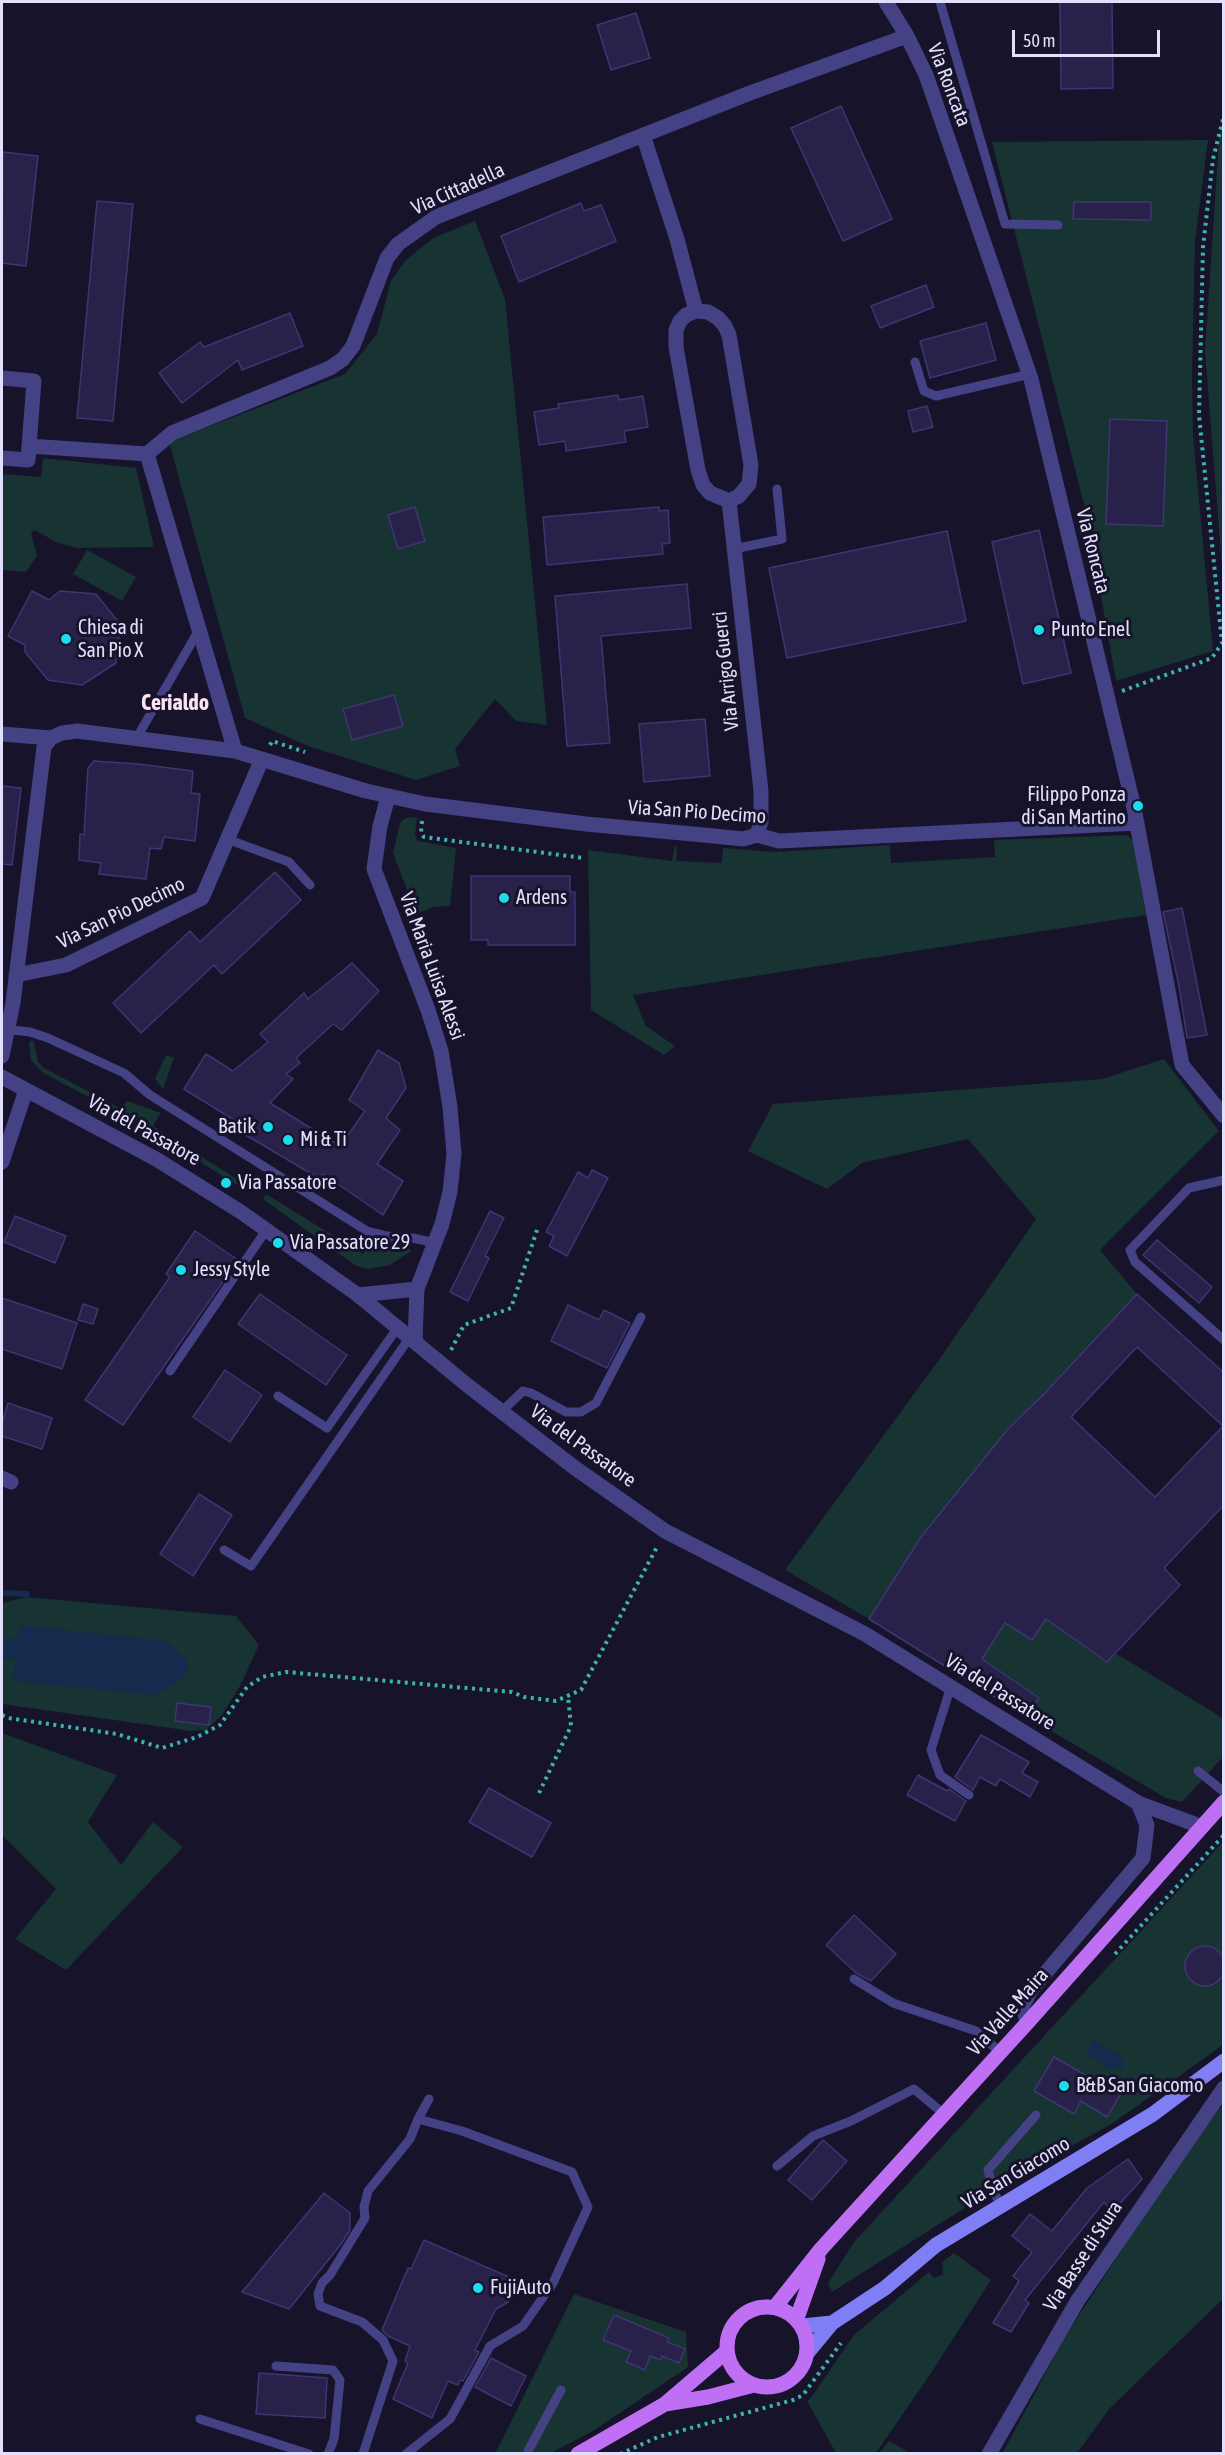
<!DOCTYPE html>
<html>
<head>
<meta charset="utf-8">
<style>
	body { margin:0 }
	#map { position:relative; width:1225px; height:2455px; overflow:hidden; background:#17132a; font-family:"Asap Condensed",sans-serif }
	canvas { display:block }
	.frame { position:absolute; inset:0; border:3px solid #e2dffc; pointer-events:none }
	.scale { position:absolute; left:1012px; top:30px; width:148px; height:27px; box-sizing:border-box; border:3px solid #e2dffc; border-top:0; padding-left:8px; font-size:18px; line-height:21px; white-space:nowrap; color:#e2dffc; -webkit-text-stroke:4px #17132a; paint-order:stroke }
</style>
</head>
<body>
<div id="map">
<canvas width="1225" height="2455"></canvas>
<div class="frame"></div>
<div class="scale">50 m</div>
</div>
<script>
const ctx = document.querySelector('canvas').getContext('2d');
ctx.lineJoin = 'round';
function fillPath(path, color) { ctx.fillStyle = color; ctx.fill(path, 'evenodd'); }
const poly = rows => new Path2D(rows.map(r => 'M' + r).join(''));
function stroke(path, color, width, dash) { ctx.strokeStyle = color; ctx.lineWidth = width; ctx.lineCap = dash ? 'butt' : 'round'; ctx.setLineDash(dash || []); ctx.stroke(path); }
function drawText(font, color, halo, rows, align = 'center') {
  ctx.font = font + ' "Asap Condensed",sans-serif'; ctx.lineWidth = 6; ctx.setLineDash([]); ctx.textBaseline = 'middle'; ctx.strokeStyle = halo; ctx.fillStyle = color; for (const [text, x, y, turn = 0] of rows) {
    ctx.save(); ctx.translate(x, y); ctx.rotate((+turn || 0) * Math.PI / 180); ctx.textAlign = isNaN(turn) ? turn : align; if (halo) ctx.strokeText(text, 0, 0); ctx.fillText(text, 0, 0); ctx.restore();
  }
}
fillPath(poly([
	[1223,115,1223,580,1205,351,1219,139],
	[1208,140,1195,241,1192,378,1193,435,1213,651,1116,681,1087,516,992,142],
	[475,221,505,299,547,725,516,721,495,699,455,749,460,766,416,780,308,746,245,718,169,442,345,374,377,334,391,281,405,261,433,238],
	[43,458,136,468,154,547,77,548,58,543,35,530,31,533,37,556,26,572,2,570,2,474,41,477],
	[87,550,136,577,122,601,73,574],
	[410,817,417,818,415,836,418,841,456,848,450,906,434,907,416,914,393,853,400,823,404,819],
	[1128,835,1133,841,1146,915,633,995,646,1026,675,1046,664,1055,591,1010,588,850,672,861,675,846,677,846,676,861,722,863,723,848,776,852,890,845,891,863,995,857,994,840],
	[31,1040,34,1042,38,1062,44,1068,122,1109,127,1101,161,1113,153,1126,248,1186,245,1190,131,1119,43,1073,31,1060,29,1043],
	[166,1055,174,1058,163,1089,155,1079],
	[1164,1059,1219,1131,1100,1250,1137,1294,1045,1393,1007,1430,919,1540,869,1619,785,1570,941,1357,1036,1219,968,1139,862,1163,827,1189,748,1151,773,1104,1102,1079],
	[266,1194,363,1254,373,1240,406,1242,411,1251,390,1265,368,1269,356,1266,263,1199],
	[26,1597,236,1616,259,1645,240,1686,222,1715,206,1730,191,1731,2,1704,2,1603],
	[1046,1619,1106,1662,1115,1653,1223,1718,1223,1757,1182,1802,1166,1798,1027,1717,1039,1698,982,1659,1005,1623,1032,1640],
	[2,1733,117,1775,88,1822,121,1865,153,1822,183,1847,66,1970,15,1939,56,1889,2,1835],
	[1223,1842,1223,2045,1113,2123,993,2190,832,2292,828,2283,854,2242],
	[1223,2105,1223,2299,1110,2408,1077,2453,1002,2454,1066,2335,1196,2137],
	[954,2253,991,2280,927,2379,876,2453,836,2453,807,2401,810,2399,854,2335,929,2272,934,2278,943,2274,942,2262],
	[574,2294,686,2332,688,2367,593,2431,551,2453,495,2454],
	[889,2441,910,2453,879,2453]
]), '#173332');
fillPath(poly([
	[19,1625,167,1641,188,1662,186,1675,156,1695,13,1681],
	[1095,2040,1121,2056,1119,2059,1125,2062,1122,2069,1114,2067,1112,2070,1085,2053]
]), '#142b4d');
stroke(poly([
	[2,1593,27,1594]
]), '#142b4d', 6);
stroke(poly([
	[2,1648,17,1650]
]), '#142b4d', 21);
const building = poly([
	[1060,2,1112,2,1113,88,1061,89,1060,2],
	[636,13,650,58,611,70,597,25,636,13],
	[841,106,892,219,843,241,791,128,841,106],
	[3,152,38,156,26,266,2,263,3,152],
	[97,201,133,204,113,421,77,418,97,201],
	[1074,202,1151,202,1151,220,1073,219,1074,202],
	[581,203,584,211,601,205,616,241,519,282,501,236,581,203],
	[926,285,934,307,880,328,871,306,926,285],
	[290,313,303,346,242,370,238,360,182,403,159,373,200,342,204,347,290,313],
	[986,323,996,360,930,378,920,341,986,323],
	[618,395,619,400,643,396,648,427,624,431,626,442,566,451,565,441,539,445,534,412,559,408,558,404,618,395],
	[927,406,933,427,913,432,908,411,927,406],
	[1110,419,1167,421,1163,526,1106,524,1110,419],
	[415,507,425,541,398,549,388,515,415,507],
	[659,507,659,511,668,510,670,543,662,544,663,554,547,565,543,517,659,507],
	[1039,530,1071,673,1023,684,992,542,1039,530],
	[947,531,966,621,787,658,769,568,947,531],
	[687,584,691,628,601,636,610,743,567,746,555,596,687,584],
	[32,591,49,600,60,591,96,594,120,624,116,663,82,685,48,680,25,652,25,645,8,636,32,591],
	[394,695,403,726,352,740,343,709,394,695],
	[705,719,710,776,644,782,639,724,705,719],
	[94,761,138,764,193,771,191,793,200,794,195,841,164,837,161,849,150,848,146,879,99,874,101,863,79,860,80,834,84,835,88,768,94,761],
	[2,786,21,788,12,865,2,864,2,786],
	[275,872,301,900,222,974,214,965,141,1033,113,1003,190,931,200,942,275,872],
	[471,876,570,876,570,892,575,892,575,945,488,945,488,940,471,940,471,876],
	[1182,908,1207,1035,1187,1038,1179,986,1163,912,1182,908],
	[352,963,379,991,342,1030,333,1024,296,1058,300,1063,286,1074,293,1079,270,1103,340,1146,365,1111,349,1100,378,1050,399,1063,406,1088,386,1118,400,1130,377,1164,403,1181,383,1215,323,1174,320,1179,239,1131,242,1125,184,1089,206,1054,233,1071,268,1042,260,1034,304,993,308,999,352,963],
	[592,1170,608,1178,567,1256,549,1246,554,1236,546,1232,578,1172,588,1178,592,1170],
	[490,1211,504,1218,485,1256,489,1258,468,1301,450,1292,490,1211],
	[15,1216,66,1236,55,1263,4,1242,15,1216],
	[195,1231,238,1260,123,1425,85,1400,170,1277,166,1274,195,1231],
	[1157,1240,1212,1287,1199,1303,1143,1255,1157,1240],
	[260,1294,347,1355,326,1385,238,1324,260,1294],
	[1137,1294,1224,1373,1224,1505,1164,1568,1180,1585,1107,1662,1046,1619,1032,1640,1005,1623,982,1659,1039,1698,1027,1717,869,1619,921,1537,1007,1430,1045,1393,1137,1294],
	[1137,1347,1223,1426,1155,1497,1071,1417,1137,1347],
	[2,1298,77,1323,62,1369,2,1349,2,1298],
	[83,1304,98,1309,93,1324,78,1320,83,1304],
	[568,1305,599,1320,604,1310,630,1323,607,1368,551,1341,568,1305],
	[225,1370,262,1395,230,1442,193,1417,225,1370],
	[8,1403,52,1418,42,1449,2,1436,2,1424,8,1403],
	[199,1494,232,1515,193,1576,160,1554,199,1494],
	[177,1703,211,1707,209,1725,175,1721,177,1703],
	[981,1735,1029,1762,1022,1773,1038,1782,1030,1797,1000,1779,996,1786,980,1777,973,1790,955,1777,981,1735],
	[918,1775,947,1791,949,1789,966,1801,955,1821,907,1795,918,1775],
	[489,1788,551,1823,532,1857,469,1822,489,1788],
	[854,1915,896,1954,871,1981,856,1973,826,1945,854,1915],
	'1185 1966a20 20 0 1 1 40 0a20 20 0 1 1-40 0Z',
	[1054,2057,1120,2095,1107,2117,1081,2101,1074,2114,1034,2091,1054,2057],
	[823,2140,847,2161,812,2200,788,2180,823,2140],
	[1128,2159,1142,2179,1112,2212,1104,2202,1025,2300,1029,2303,1011,2332,993,2323,1019,2281,1013,2276,1032,2252,1012,2236,1030,2214,1052,2231,1087,2188,1128,2159],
	[324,2193,350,2213,350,2230,341,2244,289,2309,242,2292,324,2193],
	[424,2240,518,2281,508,2302,496,2309,475,2350,479,2352,463,2381,460,2380,458,2385,448,2381,432,2418,393,2399,408,2363,405,2361,410,2346,388,2336,382,2330,408,2268,411,2269,424,2240],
	[614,2315,669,2338,667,2342,685,2349,679,2363,662,2356,661,2360,650,2356,645,2370,626,2362,631,2351,603,2340,614,2315],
	[491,2358,526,2376,511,2406,475,2387,491,2358],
	[259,2373,327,2378,325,2418,256,2414,259,2373]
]);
fillPath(building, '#282149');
stroke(building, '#403573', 1.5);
stroke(poly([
	[1122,691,1212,658,1222,643,1199,415,1203,247,1213,159,1224,115],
	[270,745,272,741,305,752],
	[422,821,421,833,424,837,583,858],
	[451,1350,464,1325,511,1308,538,1227],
	[2,1715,8,1718,117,1734,162,1748,197,1737,220,1725,247,1687,262,1677,286,1672,512,1692,524,1697,556,1701,581,1690,658,1545],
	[539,1793,571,1726,568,1696],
	[1115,1954,1224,1835],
	[620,2454,658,2437,793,2400,803,2395,841,2343]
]), '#3cb4aa', 4, [3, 4.5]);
stroke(poly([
	[940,2,1005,224,1058,225],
	[915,362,924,391,936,396,1030,374],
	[734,549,782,539,777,489],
	[136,739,200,628],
	[227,839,289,862,310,885],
	[3,1029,30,1032,48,1038,124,1073,150,1095,367,1231,387,1236,413,1238,435,1243],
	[1224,1180,1189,1188,1130,1250,1135,1262,1224,1340],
	[170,1371,267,1229],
	[278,1396,327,1428,398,1327],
	[501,1412,523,1391,531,1393,566,1412,581,1412,596,1403,641,1317],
	[224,1550,251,1566,410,1337],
	[951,1686,931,1750,940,1775,969,1795],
	[1198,1771,1224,1792],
	[854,1979,893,2003,976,2031,1000,2052],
	[777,2166,813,2136,851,2121,914,2089,944,2114],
	[1001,2206,993,2190,988,2170,1036,2115],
	[276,2366,333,2370,340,2380,334,2439,328,2454],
	[200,2419,309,2454],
	[363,2454,393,2361,383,2340,362,2322,320,2306,318,2294,322,2283,330,2275,365,2218,364,2207,368,2191,410,2139,418,2119],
	[406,2454,450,2419,490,2346,523,2326,553,2283,588,2207,572,2172,462,2131,418,2119,429,2099],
	[529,2454,528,2451,561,2390]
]), '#444285', 9);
stroke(poly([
	[886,2,907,36,926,75,1031,379,1134,808,1182,1065,1224,1116],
	[643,135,677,239,696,311],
	[696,311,708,312,718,318,725,326,729,335,751,465,749,484,739,496,729,501,710,493,703,485,698,470,676,347,676,330,680,321,686,315,696,311],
	[2,378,34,381,28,460,2,458],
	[29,446,147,454,172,433,330,368,343,359,353,346,387,258,398,244,436,217,750,93,907,36],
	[147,454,235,751],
	[729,501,761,791,761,821,757,835],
	[2,734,51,738],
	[388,797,380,826,374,869,428,1010,441,1051,450,1107,454,1154,450,1192,442,1224,417,1289,415,1341],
	[16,975,66,965,202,898,262,759],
	[2,1056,13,1003,44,747,51,738,62,733,77,731,235,751,366,791,425,804,586,824,714,836,743,839,757,835,779,841,1137,823],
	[2,1162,26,1090],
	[358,1295,417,1289],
	[2,1478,11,1482],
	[989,2454,1078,2300,1224,2088]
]), '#444285', 15);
stroke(poly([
	[2,1077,156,1159,241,1212,358,1295,467,1385,575,1468,665,1531,865,1634,1138,1803,1200,1826],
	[1028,2022,1022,2007,1031,1990,1143,1858,1147,1825,1138,1803]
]), '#444285', 15);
stroke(poly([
	[802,2326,832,2323],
	[808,2352,832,2323,885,2288,936,2245,1153,2114,1224,2061]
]), '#7f7ef4', 15);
stroke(poly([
	'727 2347a40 40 0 1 1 80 0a40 40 0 1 1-80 0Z',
	[775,2307,821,2249,1028,2022,1224,1802],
	[797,2318,818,2259],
	[665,2404,708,2397,754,2385],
	[578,2454,665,2404,727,2351]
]), '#bf6ff3', 15);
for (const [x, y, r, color] of [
	[1039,630,6,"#1bdbec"],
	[66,639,6,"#1bdbec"],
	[1138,806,6,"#1bdbec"],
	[504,898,6,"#1bdbec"],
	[268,1127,6,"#1bdbec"],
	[288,1140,6,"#1bdbec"],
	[226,1183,6,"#1bdbec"],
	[278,1243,6,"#1bdbec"],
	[181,1270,6,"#1bdbec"],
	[1064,2086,6,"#1bdbec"],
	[478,2288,6,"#1bdbec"]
]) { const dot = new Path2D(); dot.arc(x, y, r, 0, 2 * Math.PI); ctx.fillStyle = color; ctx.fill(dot); stroke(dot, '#17132a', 2); }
drawText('20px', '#e2dffc', '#17132a', [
	["Via Roncata",949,85,69],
	["Via Cittadella",458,189,-24],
	["Via Roncata",1093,551,76],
	["Via Arrigo Guerci",726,671,-96],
	["Via San Pio Decimo",697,812,4],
	["Via San Pio Decimo",121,913,-26],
	["Via Maria Luisa Alessi",432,966,70],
	["Via del Passatore",144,1130,29],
	["Via del Passatore",583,1446,36],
	["Via del Passatore",1000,1692,32],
	["Via Valle Maira",1008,2012,-48],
	["Via San Giacomo",1016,2173,-31],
	["Via Basse di Stura",1083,2256,-57]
]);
drawText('20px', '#e2dffc', '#17132a', [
	["Chiesa di",78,628],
	["San Pio X",78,651],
	["Punto Enel",1051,630],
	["Filippo Ponza",1126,795,"right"],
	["di San Martino",1126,818,"right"],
	["Ardens",516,898],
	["Batik",256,1127,"right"],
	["Mi & Ti",300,1140],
	["Via Passatore",238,1183],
	["Via Passatore 29",290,1243],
	["Jessy Style",193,1270],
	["B&B San Giacomo",1076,2086],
	["FujiAuto",490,2288]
], 'left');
drawText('bold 22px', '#fce1f3', '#17132a', [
	["Cerialdo",175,703]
]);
</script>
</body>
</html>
